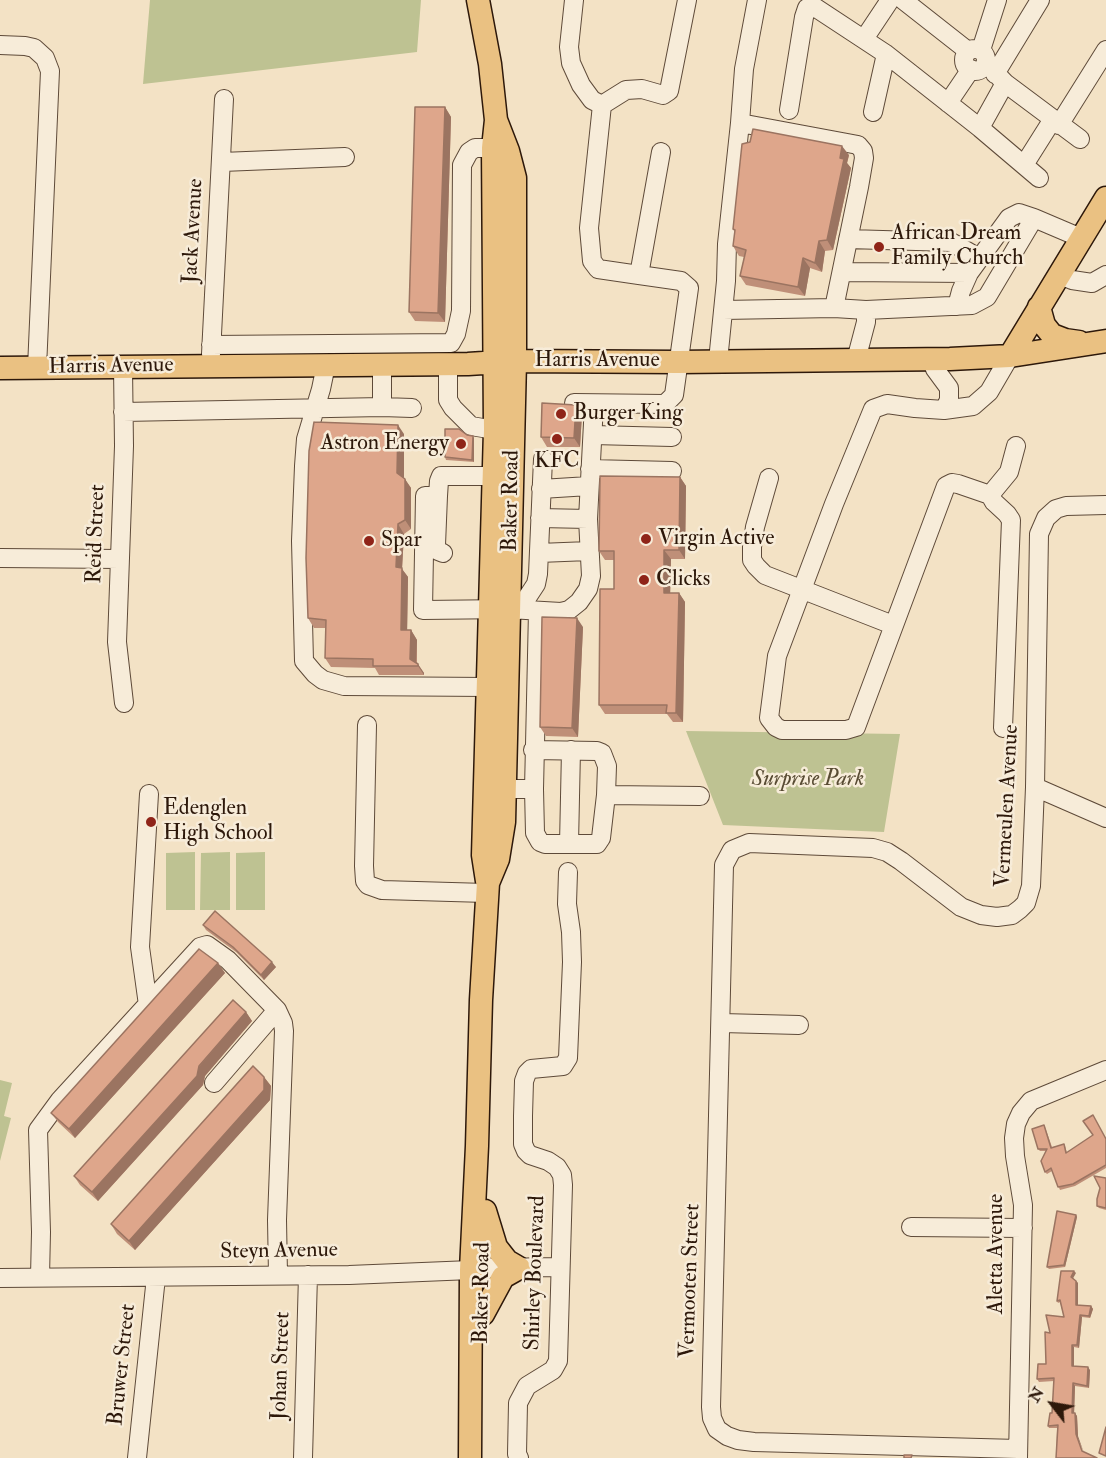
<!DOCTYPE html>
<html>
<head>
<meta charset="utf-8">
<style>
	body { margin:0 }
	#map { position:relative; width:1106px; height:1458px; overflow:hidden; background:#f3e2c5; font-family:"IM FELL Double Pica",serif }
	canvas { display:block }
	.north { position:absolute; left:1022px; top:1374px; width:60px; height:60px; -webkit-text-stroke:4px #f7ecd9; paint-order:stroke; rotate:301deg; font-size:16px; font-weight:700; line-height:24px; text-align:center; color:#2d180a }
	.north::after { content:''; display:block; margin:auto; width:21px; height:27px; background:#2d180a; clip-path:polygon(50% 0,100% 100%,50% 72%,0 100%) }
</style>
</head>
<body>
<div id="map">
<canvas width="1106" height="1458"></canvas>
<div class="north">N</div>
</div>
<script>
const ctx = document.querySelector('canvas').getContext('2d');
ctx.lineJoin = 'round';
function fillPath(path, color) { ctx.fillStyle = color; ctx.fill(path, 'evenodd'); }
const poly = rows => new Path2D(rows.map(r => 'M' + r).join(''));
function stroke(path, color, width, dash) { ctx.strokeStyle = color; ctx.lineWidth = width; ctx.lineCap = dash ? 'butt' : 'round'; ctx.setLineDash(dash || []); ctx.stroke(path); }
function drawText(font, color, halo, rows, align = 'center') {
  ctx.font = font + ' "IM FELL Double Pica",serif'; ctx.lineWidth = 5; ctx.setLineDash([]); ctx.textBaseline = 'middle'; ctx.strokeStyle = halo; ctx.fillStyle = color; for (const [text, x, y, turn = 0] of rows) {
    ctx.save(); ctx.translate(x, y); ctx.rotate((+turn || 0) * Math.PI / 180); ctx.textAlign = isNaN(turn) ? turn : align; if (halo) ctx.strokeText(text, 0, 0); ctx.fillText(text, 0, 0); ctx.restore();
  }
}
fillPath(poly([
	[150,0,421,0,417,52,143,84],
	[686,731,900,734,884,832,723,825],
	[195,852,195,910,166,910,166,853],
	[230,852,230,910,200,910,201,853],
	[265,852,265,910,236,910,236,853],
	[0,1080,12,1083,4,1116,11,1118,0,1161]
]), '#bec292');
const minor = poly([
	[574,0,569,47,571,63,581,85,592,100,602,105,626,90,642,89,663,95,669,91,687,0],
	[903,0,968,51],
	[864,39,890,0],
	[0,45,25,46,34,48,45,58,50,71,37,368],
	'964 60a11 11 0 1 1 22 0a11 11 0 1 1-22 0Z',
	[981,50,997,0],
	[986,63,1005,83,1080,139],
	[995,74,1040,0],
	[948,103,971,69],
	[602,105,589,228,592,261,598,269,639,275,661,152],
	[789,110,804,17,807,8,813,6,886,54,980,128,1039,178],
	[873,112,886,54],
	[740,123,744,69,757,0],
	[1059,125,1106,50],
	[980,128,1005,83],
	[222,162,345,157],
	[1024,165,1053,119],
	[848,239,951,242,979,258],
	[842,272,969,273],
	[1060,275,1072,280,1092,283,1106,275],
	[957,306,961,291,969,273,1009,218,1019,213,1034,218],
	[723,310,834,308],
	[211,345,451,343,456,334,461,311,462,165,469,152,475,148,493,148],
	[211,354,224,99],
	[931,359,935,369,949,388,949,400,944,410],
	[856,360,866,322,866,310],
	[718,361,726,281,727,244,740,123,858,145,863,151,864,158,859,187,834,308,866,310,972,305,987,297,1034,218,1081,238],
	[382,364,382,407,412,408],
	[448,364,448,400,453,408,471,426,495,430],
	[326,365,321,389,306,439,304,466,301,541,304,661,315,674,323,680,344,686,489,687],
	[123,367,124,446,117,642,124,703],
	[574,403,665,404,674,395,689,288,681,281,639,275],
	[123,412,382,407],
	[593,435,672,437],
	[590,469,672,471],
	[769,478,755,527,752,547,752,560,756,566,765,575,893,625],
	[541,489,589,486],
	[990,495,958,484,952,483,946,486,856,727,846,730,782,730,776,727,769,718,777,656,834,504,873,409,887,404,915,408,944,410,973,406,989,392,1010,356],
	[438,496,439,481,441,476,494,476],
	[540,518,588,519],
	[443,553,438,551,436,545,438,496,425,496,423,610,509,609,561,612,569,610,579,602,588,589,591,576,588,519,594,404],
	[539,553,589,551],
	[0,558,120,559],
	[519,610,536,584,538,574,543,459],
	[367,725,364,866,365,881,368,885,382,890,486,893],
	[1003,728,1011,520,1007,514,994,502,990,495,1009,472,1016,446],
	[1035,787,1106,818],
	[491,789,534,789,535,833,540,842,545,844,597,844,601,838,606,795,607,766,602,753,597,751,533,750],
	[534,789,538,611],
	[606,795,700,796],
	[569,844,571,750],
	[148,1005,140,947,149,794],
	[722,1023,799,1025],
	[214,1083,277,1010],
	[911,1227,1023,1228],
	[40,1277,41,1232,38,1130,60,1100,200,947,207,945,228,960,277,1010,283,1023,284,1031,277,1220,278,1275],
	[0,1278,349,1275,471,1270,484,1268,559,1267],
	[1018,1449,754,1442,738,1440,727,1436,717,1429,712,1418,711,1407,724,865,732,850,749,843,873,848,887,852,901,861,961,907,981,915,997,917,1012,915,1020,909,1026,903,1031,886,1035,787,1039,534,1046,518,1056,509,1066,506,1106,505],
	[137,1458,156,1277],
	[303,1458,308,1275],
	[519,1458,517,1454,518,1403,527,1386,553,1370,558,1361,563,1185,562,1175,557,1167,548,1161,530,1155,526,1151,523,1144,523,1116,524,1081,527,1073,531,1069,563,1066,568,1058,572,962,571,932,567,904,568,872],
	[1018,1458,1023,1205,1015,1156,1014,1138,1016,1124,1021,1113,1031,1101,1106,1070]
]);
const major = poly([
	[478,0,490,64,496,120,493,148,495,430,483,855,487,881],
	[1039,307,1044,325,1052,335,1065,340,1079,342],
	[1010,356,1106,198],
	[0,368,468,364,515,361,678,362,950,359,1010,356,1106,341],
	[485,1211,496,1247,507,1261,519,1268],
	[483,1314,503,1277,519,1268],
	[470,1458,471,1270,477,1146,481,1000,488,883,498,859,504,822,515,361,515,178,508,151,496,120]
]);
stroke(minor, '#5e4a39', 20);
stroke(major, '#2d180a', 25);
stroke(minor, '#f7ecd9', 18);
stroke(major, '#eac182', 22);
fillPath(poly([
	[445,107,451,117,445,322,415,321,409,312],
	[849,155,847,163,851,168,833,250,825,251,822,272,810,268,805,296,746,285,740,276,744,257,739,256,733,246,735,232,733,229],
	[582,414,580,447,547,447,541,437],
	[404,434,404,478,411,488,411,529,404,534,402,569,408,577,407,630,411,630,417,640,417,663,424,673,424,675,379,675,375,668,331,667,325,658,326,628,314,628,308,618],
	[467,435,474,438,474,462,446,460,445,457],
	[680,477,686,486,685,559,671,559,670,593,679,593,685,602,683,722,673,722,667,714,605,714,599,705,614,589,614,560,605,560,599,551],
	[583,627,578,737,546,736,540,727],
	[203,925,276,967,264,980,236,952,206,930],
	[218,963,225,973,75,1138,58,1122,51,1113],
	[246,1012,252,1021,205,1076,203,1085,98,1201,80,1185,74,1176],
	[264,1077,271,1086,270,1100,135,1250,117,1234,111,1224],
	[1045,1127,1052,1147,1065,1146,1067,1153,1106,1138,1106,1168,1075,1186,1060,1190,1052,1171,1047,1174,1045,1172,1046,1151,1040,1151,1038,1149],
	[1106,1178,1106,1210,1099,1208,1097,1206],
	[1076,1215,1077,1217,1065,1267,1049,1269,1047,1267],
	[1076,1273,1073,1278,1078,1283,1078,1305,1091,1306,1093,1309,1090,1318,1082,1317,1079,1348,1074,1347,1074,1366,1090,1370,1089,1388,1075,1386,1074,1413,1077,1416,1078,1436,1056,1458,1057,1428,1049,1428,1048,1426,1052,1413,1054,1381,1039,1382,1037,1379,1046,1364,1050,1333,1064,1317,1060,1302,1058,1303,1057,1301]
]), '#bf8f78');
fillPath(poly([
	[445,107,451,117,445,322,438,313],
	[842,146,849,155,847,163,851,168,833,250,827,240],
	[819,241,825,251,822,272,815,263],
	[803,258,810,268,805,296,798,287],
	[576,405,582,414,580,447,574,438],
	[398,425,404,434,404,482,397,473],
	[473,436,474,438,474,462,472,460],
	[680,477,686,486,685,559,679,550],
	[405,479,411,488,411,529,405,520],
	[398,524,404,534,402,569,408,577,407,639,401,630,396,567],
	[664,550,671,559,670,602,664,593],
	[679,593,685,602,683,722,676,713],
	[577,618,583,627,578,737,572,728],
	[411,630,417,640,416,666,410,659],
	[418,664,424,673,424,675,418,666],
	[272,962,276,967,264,980,261,975],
	[218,963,225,973,75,1138,69,1129],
	[246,1012,252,1021,205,1076,203,1085,98,1201,92,1192],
	[264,1077,271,1086,270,1100,135,1250,129,1241],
	[1076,1215,1077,1217,1065,1267,1064,1265],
	[1074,1271,1076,1273,1072,1280,1071,1277],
	[1076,1281,1078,1283,1078,1307,1076,1305],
	[1091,1306,1093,1309,1090,1318,1089,1316],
	[1080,1315,1082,1317,1079,1348,1077,1345],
	[1072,1345,1074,1347,1074,1368,1072,1366],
	[1088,1367,1090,1370,1089,1388,1087,1386],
	[1073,1383,1075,1386,1074,1416,1072,1413],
	[1075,1413,1077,1416,1078,1436,1084,1453,1076,1434]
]), '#9b7461');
const building = poly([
	[415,107,445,107,438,313,409,312,415,107],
	[753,129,842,146,840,158,844,159,827,240,819,241,815,263,803,258,798,287,740,276,746,250,733,246,735,230,733,229,742,144,750,142,753,129],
	[542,403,576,405,574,438,541,437,542,403],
	[314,422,398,425,397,473,405,479,405,520,398,524,396,567,402,568,401,630,411,630,410,659,418,664,418,666,373,666,373,659,325,658,326,620,308,618,306,558,309,451,314,422],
	[445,429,459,429,467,435,473,436,472,460,445,457,445,429],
	[600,476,680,477,679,550,664,550,664,593,679,593,676,713,666,713,667,705,599,705,600,589,614,589,614,551,599,551,600,476],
	[542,617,577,618,572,728,540,727,542,617],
	[215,911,272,962,261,975,233,947,203,925,215,911],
	[199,949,218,963,69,1129,51,1113,199,949],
	[233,1000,246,1012,199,1066,197,1076,92,1192,74,1176,233,1000],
	[253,1066,264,1077,264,1090,129,1241,111,1224,253,1066],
	[1093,1115,1106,1139,1106,1165,1073,1184,1058,1187,1051,1168,1045,1172,1041,1161,1047,1149,1038,1149,1032,1129,1044,1125,1051,1148,1064,1144,1066,1153,1093,1135,1083,1121,1093,1115],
	[1094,1176,1106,1178,1106,1208,1097,1206,1097,1199,1100,1188,1094,1176],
	[1057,1211,1076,1215,1064,1265,1047,1267,1057,1211],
	[1061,1271,1074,1271,1071,1277,1076,1281,1076,1305,1091,1306,1089,1316,1080,1315,1077,1345,1072,1345,1072,1366,1088,1367,1087,1386,1073,1383,1072,1413,1075,1413,1076,1434,1082,1451,1097,1458,1056,1458,1058,1425,1048,1426,1050,1413,1052,1413,1054,1378,1037,1379,1038,1364,1046,1364,1045,1332,1050,1333,1046,1315,1064,1317,1060,1300,1057,1301,1061,1271],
	[1106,1427,1106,1456,1099,1453,1106,1427],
	[904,1455,912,1455,911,1458,904,1458,904,1455]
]);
fillPath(building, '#dea68b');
stroke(building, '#9b7461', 1.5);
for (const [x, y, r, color] of [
	[879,247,6,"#8f2418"],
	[561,414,6,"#8f2418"],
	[557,439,6,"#8f2418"],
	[461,444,6,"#8f2418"],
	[646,539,6,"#8f2418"],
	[369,541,6,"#8f2418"],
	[644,580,6,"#8f2418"],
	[151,822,6,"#8f2418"]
]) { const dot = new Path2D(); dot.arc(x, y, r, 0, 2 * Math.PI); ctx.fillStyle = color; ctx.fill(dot); stroke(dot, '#f7ecd9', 2); }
drawText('22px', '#2d180a', '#f7ecd9', [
	["Jack Avenue",194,231,-87],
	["Harris Avenue",597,361],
	["Harris Avenue",111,367,-1],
	["Baker Road",512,501,-89],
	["Reid Street",97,534,-88],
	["Vermeulen Avenue",1008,806,-87],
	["Steyn Avenue",279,1252,-1],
	["Aletta Avenue",997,1254,-90],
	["Shirley Boulevard",536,1273,-88],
	["Vermooten Street",691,1281,-88],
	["Baker Road",483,1293,-89],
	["Bruwer Street",123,1365,-84],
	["Johan Street",282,1366,-88]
]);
drawText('22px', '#2d180a', '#f7ecd9', [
	["African Dream",891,234],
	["Family Church",891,259],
	["Burger King",573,414],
	["Astron Energy",449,444,"right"],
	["KFC",557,462,"center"],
	["Virgin Active",658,539],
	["Spar",381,541],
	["Clicks",656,580],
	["Edenglen",163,809],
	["High School",163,834]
], 'left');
drawText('italic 22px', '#584b33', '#f7ecd9', [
	["Surprise Park",808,780]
]);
</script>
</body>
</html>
